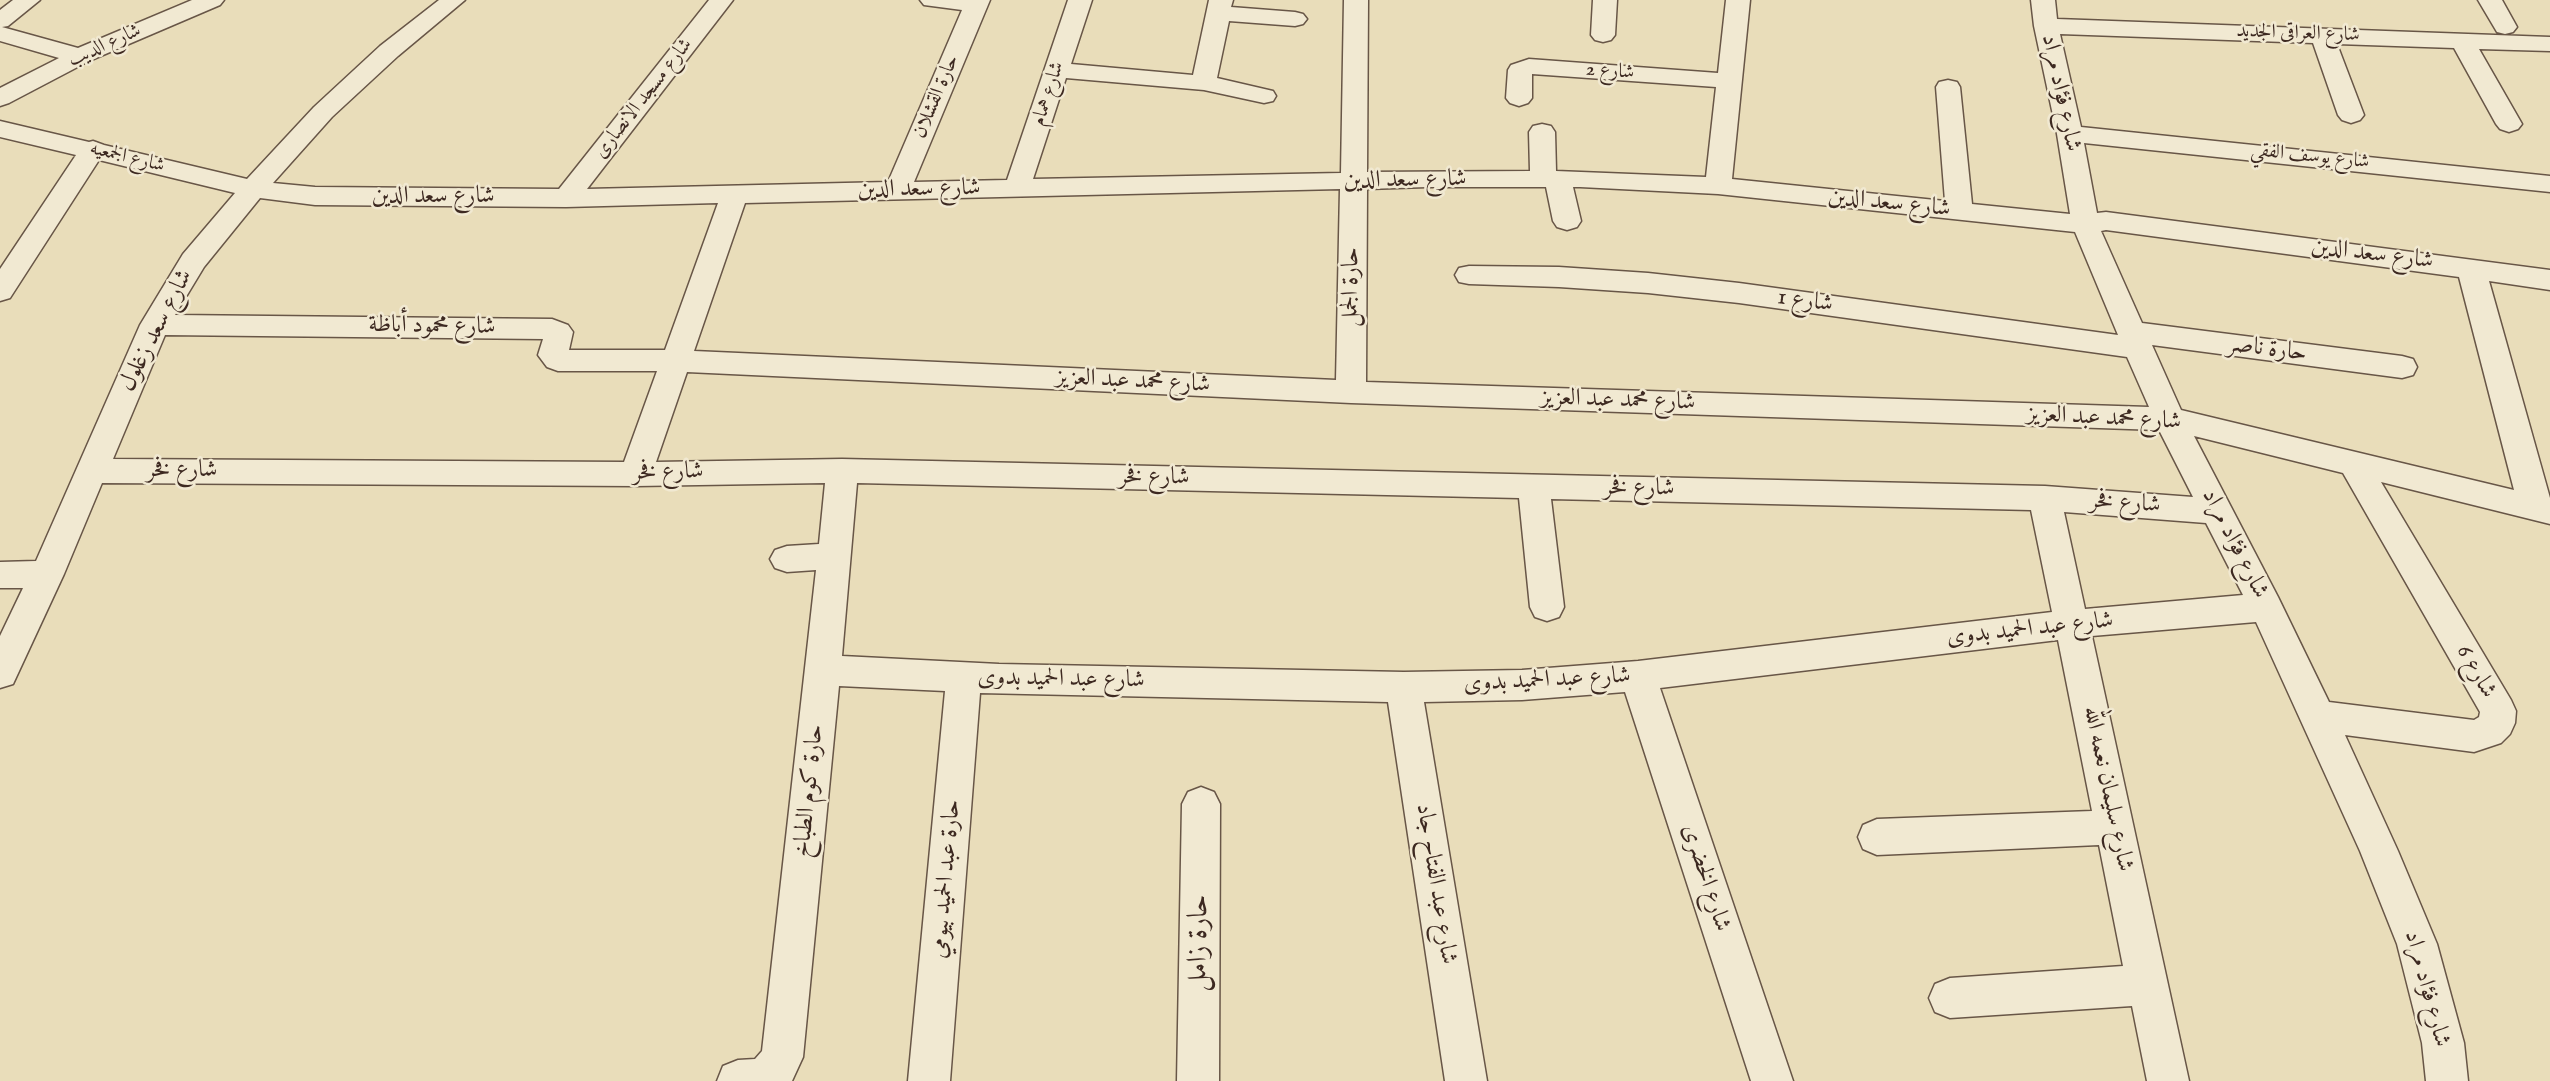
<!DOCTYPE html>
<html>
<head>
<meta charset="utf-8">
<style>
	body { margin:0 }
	canvas { display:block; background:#e9ddba }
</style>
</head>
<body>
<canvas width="2550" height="1081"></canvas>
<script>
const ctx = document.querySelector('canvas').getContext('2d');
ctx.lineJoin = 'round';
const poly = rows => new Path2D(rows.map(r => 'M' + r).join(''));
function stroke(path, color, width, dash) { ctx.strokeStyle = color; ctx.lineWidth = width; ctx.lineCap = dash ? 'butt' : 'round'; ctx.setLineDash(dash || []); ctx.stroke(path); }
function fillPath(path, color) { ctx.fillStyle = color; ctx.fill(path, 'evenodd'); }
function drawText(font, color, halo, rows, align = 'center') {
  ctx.font = font + ' "IM FELL English",Amiri,serif'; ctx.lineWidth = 5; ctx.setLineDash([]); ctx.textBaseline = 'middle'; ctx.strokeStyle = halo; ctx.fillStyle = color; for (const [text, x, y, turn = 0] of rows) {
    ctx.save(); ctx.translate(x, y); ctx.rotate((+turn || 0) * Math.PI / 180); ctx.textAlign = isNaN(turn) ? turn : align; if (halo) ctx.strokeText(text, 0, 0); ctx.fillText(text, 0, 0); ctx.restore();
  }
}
const minor = poly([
	[13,0,40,0,8,26,2,27,78,48,192,0,224,0,220,5,89,61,9,103,0,106,0,88,59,58,0,41,0,10,13,0],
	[439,0,465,0,398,56,332,117,273,183,315,187,559,189,709,0,733,0,587,189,888,182,962,10,924,5,920,0,990,0,914,182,1007,180,1068,0,1092,0,1071,64,1193,75,1209,0,1233,0,1231,7,1295,12,1303,14,1307,19,1303,24,1295,26,1229,21,1217,78,1273,91,1276,96,1273,101,1264,103,1204,90,1066,78,1033,179,1341,173,1344,0,1368,0,1367,172,1530,171,1529,132,1533,126,1542,124,1551,126,1555,132,1556,171,1706,177,1716,87,1532,74,1532,98,1528,103,1519,106,1510,103,1506,98,1508,70,1511,65,1529,59,1718,73,1726,0,1750,0,1732,179,1945,201,1936,87,1939,82,1948,80,1957,82,1960,87,1972,204,2070,214,2057,134,2034,26,2031,0,2055,0,2057,19,2550,37,2550,51,2479,49,2522,124,2518,129,2509,132,2500,129,2496,124,2454,48,2337,44,2364,115,2360,120,2351,123,2342,120,2338,115,2313,43,2060,34,2081,127,2550,176,2550,192,2084,143,2097,213,2106,212,2550,270,2550,290,2489,281,2550,498,2550,524,2381,482,2511,700,2516,711,2515,723,2510,734,2501,743,2474,752,2345,735,2398,851,2437,944,2464,1043,2468,1081,2426,1081,2422,1043,2397,944,2360,851,2256,622,2092,636,2189,1081,2147,1081,2132,1006,1950,1018,1935,1012,1929,998,1935,984,1950,978,2123,966,2099,845,1877,855,1863,849,1858,837,1863,825,1877,819,2092,811,2058,640,1660,688,1793,1081,1751,1081,1625,692,1522,700,1424,702,1487,1081,1445,1081,1388,702,980,693,950,1081,908,1081,945,691,839,686,803,1057,792,1081,717,1081,723,1066,738,1060,755,1059,762,1051,816,570,787,572,775,568,770,559,775,550,787,546,819,544,825,483,636,486,102,483,64,574,13,684,0,688,0,636,23,588,0,588,0,562,36,561,140,325,183,254,235,193,99,160,10,298,0,301,0,269,76,155,0,137,0,121,89,142,93,141,104,145,247,179,314,107,380,46,439,0],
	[1427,187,1546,187,1553,221,1557,227,1567,230,1577,227,1581,221,1573,187,1580,187,1718,194,2075,232,2118,335,1739,283,1648,273,1559,267,1469,266,1459,268,1455,275,1459,282,1469,284,1559,287,1648,293,1739,303,2127,357,2149,407,1366,382,1367,189,1427,187],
	[1340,189,1336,380,694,351,745,203,1340,189],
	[260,198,315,205,566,207,718,203,665,350,569,350,573,332,568,325,552,319,175,315,204,267,260,198],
	[2106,230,2459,277,2514,490,2181,410,2152,345,2402,378,2413,375,2417,367,2413,359,2402,356,2142,323,2101,231,2106,230],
	[165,335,543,339,538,355,547,367,558,371,657,371,624,462,113,459,165,335],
	[687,372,1351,403,2159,430,2193,497,2045,486,842,459,656,462,687,372],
	[2194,436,2343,473,2480,712,2479,717,2474,720,2329,702,2278,597,2194,436],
	[857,483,1519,498,1530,607,1535,617,1547,621,1559,617,1564,607,1551,499,2031,510,2052,612,1638,661,1522,670,1404,672,999,664,842,656,857,483],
	[2064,512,2206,523,2243,595,2085,609,2064,512],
	[1593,0,1617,0,1615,35,1611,40,1603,42,1595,40,1591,35,1593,0],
	[2478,0,2502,0,2517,27,2513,32,2505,34,2497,32,2478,0],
	[1201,787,1214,792,1220,804,1219,1081,1177,1081,1182,804,1188,792,1201,787]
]);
stroke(minor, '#685647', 3);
fillPath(minor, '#f1e9d2');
drawText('20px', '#3d2921', '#f1e9d2', [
	["شارع العراقى الجديد",2298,34,2],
	["شارع الديب",105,46,-24],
	["شارع 2",1610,72,4],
	["شارع همام",1049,94,-72],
	["حارة القشلان",937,97,-67],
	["شارع مسجد الانصارى",644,99,-52],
	["شارع يوسف الفقي",2310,157,6],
	["شارع الجمعيه",127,158,14]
]);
drawText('24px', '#3d2921', '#f1e9d2', [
	["شارع فؤاد مراد",2060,93,78],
	["شارع سعد الدين",1405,181,-1],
	["شارع سعد الدين",919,190,-1],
	["شارع سعد الدين",433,197],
	["شارع سعد الدين",1889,204,6],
	["شارع سعد الدين",2372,255,7],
	["حارة الجمل",1352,287,-89],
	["شارع 1",1805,302,8],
	["شارع محمود أباظة",432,327,1],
	["شارع سعد زغلول",157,331,-63],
	["حارة ناصر",2267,350,7],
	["شارع محمد عبد العزيز",1133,382,3],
	["شارع محمد عبد العزيز",1618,401,2],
	["شارع محمد عبد العزيز",2104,419,3],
	["شارع فخر",182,471],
	["شارع فخر",668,473,-1],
	["شارع فخر",1154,478,1],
	["شارع فخر",1639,489,1],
	["شارع فخر",2125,504,4],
	["شارع فؤاد مراد",2234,544,63],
	["شارع عبد الحميد بدوى",2030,630,-6],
	["شارع 6",2475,672,60],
	["شارع عبد الحميد بدوى",1061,680,1],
	["شارع عبد الحميد بدوى",1547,681,-3],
	["شارع سليمان نعمه الله",2107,789,78],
	["حارة كوم الطباخ",810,791,-84],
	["شارع الخضرى",1705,878,72],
	["حارة عبد الحميد بيومي",947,879,-85],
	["شارع عبد الفتاح جاد",1435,884,81],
	["شارع فؤاد مراد",2426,989,75]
]);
drawText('28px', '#3d2921', '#f1e9d2', [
	["حارة زامل",1200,943,-89]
]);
</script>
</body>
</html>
